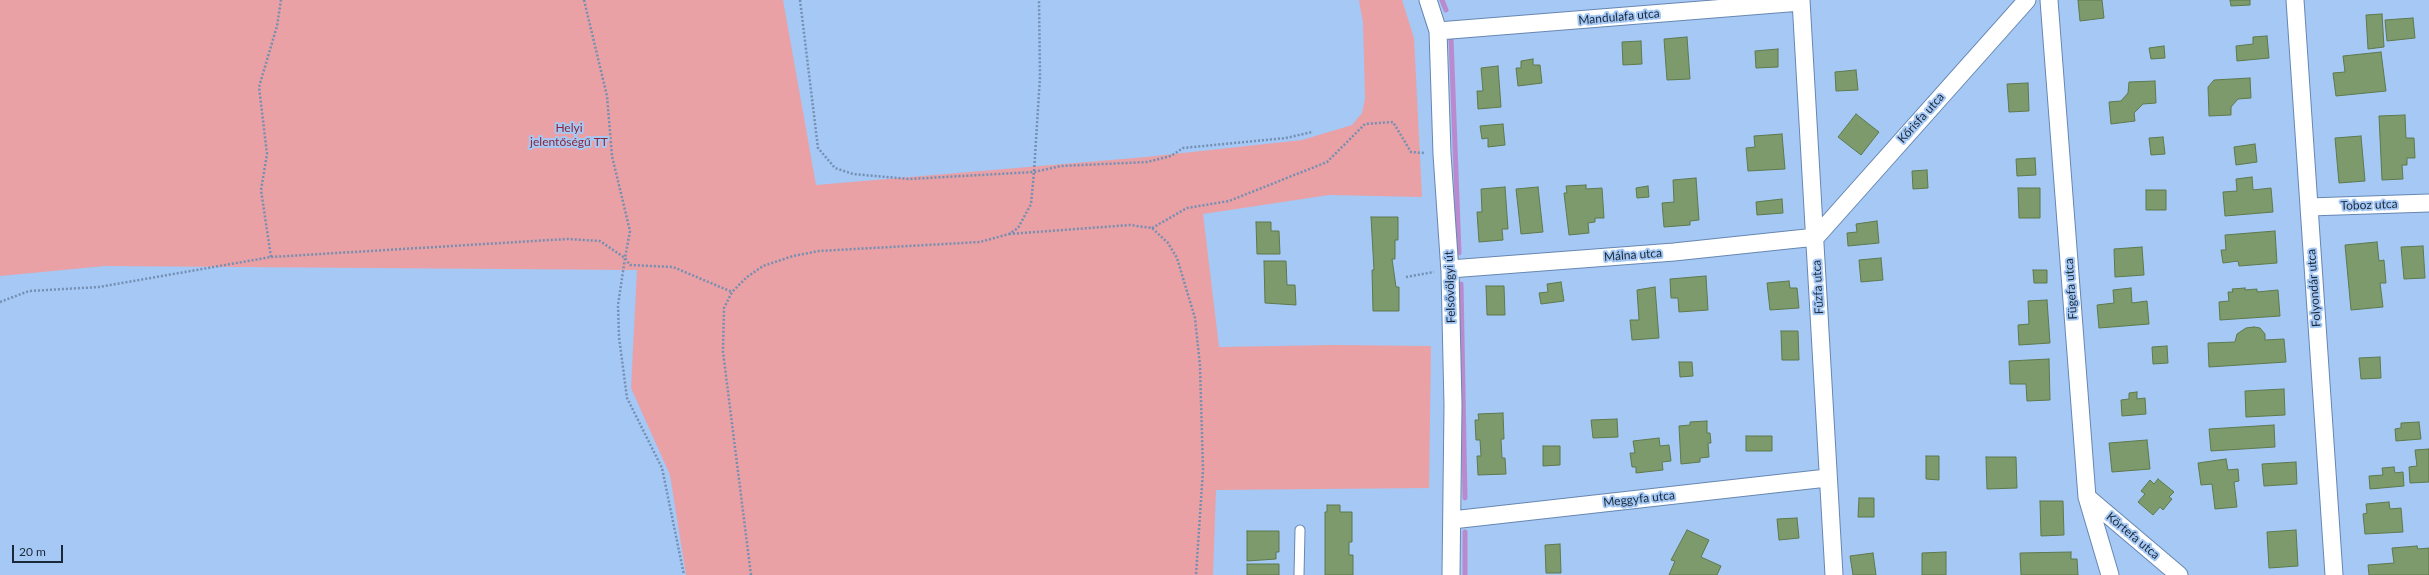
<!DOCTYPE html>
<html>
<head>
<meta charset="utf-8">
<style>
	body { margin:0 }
	#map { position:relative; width:2429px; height:575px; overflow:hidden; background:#a5c8f5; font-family:Lato,sans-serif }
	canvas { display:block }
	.scale { position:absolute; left:12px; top:545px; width:51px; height:18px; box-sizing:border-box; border:2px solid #1a2839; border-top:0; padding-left:5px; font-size:12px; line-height:14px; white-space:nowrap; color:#1a2839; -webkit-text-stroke:3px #a5c8f5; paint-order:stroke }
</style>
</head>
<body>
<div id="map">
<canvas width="2429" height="575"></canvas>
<div class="scale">20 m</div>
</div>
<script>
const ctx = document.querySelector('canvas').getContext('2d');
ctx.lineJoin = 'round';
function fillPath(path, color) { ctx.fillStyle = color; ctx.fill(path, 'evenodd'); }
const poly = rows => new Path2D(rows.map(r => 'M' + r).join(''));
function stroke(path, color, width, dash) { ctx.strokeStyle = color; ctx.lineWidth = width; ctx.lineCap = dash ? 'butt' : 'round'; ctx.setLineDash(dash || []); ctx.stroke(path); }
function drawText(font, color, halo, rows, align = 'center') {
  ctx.font = font + ' Lato,sans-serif'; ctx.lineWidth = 4; ctx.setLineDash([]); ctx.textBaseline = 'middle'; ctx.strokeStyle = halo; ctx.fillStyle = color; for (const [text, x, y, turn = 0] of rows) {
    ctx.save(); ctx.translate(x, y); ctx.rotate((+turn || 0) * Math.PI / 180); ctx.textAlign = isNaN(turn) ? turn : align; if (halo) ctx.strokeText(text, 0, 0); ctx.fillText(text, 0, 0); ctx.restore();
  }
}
fillPath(poly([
	[0,0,783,0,816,185,1146,157,1302,140,1352,125,1362,113,1365,99,1363,23,1359,0,1402,0,1414,38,1422,197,1329,195,1203,214,1219,347,1332,345,1431,346,1429,488,1216,490,1213,575,686,575,670,475,631,388,637,270,105,266,0,276]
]), '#e9a1a6');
stroke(poly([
	[1442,0,1446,10],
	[1451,38,1459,253],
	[1461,284,1465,498],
	[1465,575,1465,532]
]), '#b98bce', 5);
const building = poly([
	[2078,0,2102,0,2104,18,2080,21,2078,0],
	[2230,0,2250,0,2250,5,2231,6,2230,0],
	[2382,14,2384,47,2368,49,2366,15,2382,14],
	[2413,18,2415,38,2387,41,2385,20,2413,18],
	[2267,36,2269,58,2237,61,2236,46,2253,44,2253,37,2267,36],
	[1687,37,1690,79,1667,80,1664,39,1687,37],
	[1641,41,1642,64,1623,65,1622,42,1641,41],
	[2164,46,2165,58,2151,59,2149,48,2164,46],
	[1778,49,1778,67,1756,68,1755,51,1778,49],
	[2381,52,2386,91,2336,96,2333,73,2345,72,2343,56,2381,52],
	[1533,59,1533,65,1540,65,1542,83,1518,86,1516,68,1521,68,1521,61,1533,59],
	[1498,66,1501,107,1478,109,1477,91,1483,91,1481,68,1498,66],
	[1856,70,1858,90,1836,91,1835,72,1856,70],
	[2250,78,2251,98,2238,99,2231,107,2231,115,2209,116,2208,87,2214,80,2250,78],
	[2155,81,2156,103,2143,104,2134,113,2135,121,2111,124,2109,102,2121,101,2128,93,2129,82,2155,81],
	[2028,83,2029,111,2009,112,2007,84,2028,83],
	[1856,114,1879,132,1861,155,1838,137,1856,114],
	[2405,115,2406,138,2414,138,2415,158,2407,158,2407,165,2402,165,2403,179,2382,180,2379,116,2405,115],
	[1503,124,1505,145,1488,147,1488,138,1482,139,1480,126,1503,124],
	[1782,134,1785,169,1748,171,1746,148,1755,147,1754,136,1782,134],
	[2361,136,2365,181,2339,183,2335,138,2361,136],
	[2163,137,2165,154,2151,155,2149,138,2163,137],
	[2255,144,2257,162,2236,165,2234,147,2255,144],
	[2035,158,2036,175,2017,176,2016,159,2035,158],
	[1927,170,1928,188,1913,189,1912,171,1927,170],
	[2252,177,2253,190,2271,188,2273,212,2225,216,2223,192,2237,191,2236,179,2252,177],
	[1696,178,1699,220,1690,221,1690,225,1664,227,1662,203,1674,202,1673,180,1696,178],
	[1586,185,1586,189,1602,188,1604,218,1595,218,1595,222,1588,223,1589,233,1569,235,1564,193,1567,193,1566,186,1586,185],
	[1648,186,1649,197,1637,198,1636,188,1648,186],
	[1505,187,1508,229,1502,229,1503,240,1479,242,1477,212,1482,212,1481,189,1505,187],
	[1538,187,1543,232,1521,234,1516,189,1538,187],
	[2018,188,2040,188,2040,218,2019,218,2018,188],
	[2146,190,2166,190,2166,210,2146,210,2146,190],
	[1782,199,1783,213,1757,215,1756,202,1782,199],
	[1371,217,1398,217,1398,240,1395,240,1395,259,1392,259,1396,287,1399,287,1399,311,1373,311,1372,270,1374,270,1371,217],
	[1877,221,1879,243,1848,246,1847,233,1857,232,1856,224,1877,221],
	[1256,222,1271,222,1271,231,1279,231,1280,254,1257,254,1256,222],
	[2275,231,2277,263,2239,266,2238,261,2223,263,2221,250,2226,250,2225,235,2275,231],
	[2377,242,2379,261,2384,260,2386,283,2380,283,2383,307,2351,310,2345,245,2377,242],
	[2423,246,2425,278,2404,279,2401,247,2423,246],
	[2142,247,2144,275,2115,277,2114,249,2142,247],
	[1881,258,1883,280,1861,282,1859,260,1881,258],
	[1264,261,1286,261,1287,285,1295,285,1296,305,1265,303,1264,261],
	[2033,270,2047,270,2047,283,2034,283,2033,270],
	[1706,276,1708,310,1679,312,1678,298,1671,298,1670,279,1706,276],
	[1789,281,1790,288,1797,288,1799,308,1770,310,1767,283,1789,281],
	[1561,282,1564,301,1541,304,1539,293,1548,292,1547,284,1561,282],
	[1486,286,1504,286,1505,315,1487,315,1486,286],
	[1655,287,1659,338,1632,340,1630,320,1639,320,1637,290,1655,287],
	[2131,288,2132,303,2147,301,2149,324,2099,328,2097,305,2114,303,2113,290,2131,288],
	[2245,288,2245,290,2257,289,2257,292,2278,290,2280,316,2220,320,2219,302,2229,301,2228,292,2233,292,2232,289,2245,288],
	[2047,300,2050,343,2019,345,2018,325,2029,324,2028,301,2047,300],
	[2254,327,2260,328,2265,334,2265,340,2284,339,2286,362,2209,367,2208,343,2235,342,2237,334,2246,328,2254,327],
	[1781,331,1798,331,1799,360,1782,360,1781,331],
	[2167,346,2168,363,2153,364,2152,347,2167,346],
	[2380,357,2381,378,2361,379,2359,358,2380,357],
	[2049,359,2050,400,2027,401,2026,384,2010,384,2009,361,2049,359],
	[1679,362,1692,362,1693,376,1680,377,1679,362],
	[2284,389,2285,415,2246,417,2245,391,2284,389],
	[2137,392,2137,399,2145,398,2146,414,2122,416,2121,400,2129,399,2129,393,2137,392],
	[1503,413,1504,439,1501,439,1502,458,1505,458,1506,474,1478,475,1477,456,1481,456,1480,440,1476,440,1475,420,1479,420,1478,414,1503,413],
	[1617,419,1618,437,1593,438,1591,420,1617,419],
	[1707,421,1707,433,1710,433,1711,443,1708,443,1709,457,1700,458,1700,462,1681,464,1679,426,1690,425,1690,422,1707,421],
	[2419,422,2421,439,2396,441,2395,429,2401,428,2401,423,2419,422],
	[2274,425,2275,447,2211,451,2209,429,2274,425],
	[1746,436,1772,436,1772,451,1746,451,1746,436],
	[1659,438,1660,446,1669,445,1671,461,1662,462,1663,470,1636,473,1636,467,1632,467,1630,453,1635,453,1633,441,1659,438],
	[2147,440,2150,469,2112,472,2109,443,2147,440],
	[1543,446,1560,446,1560,465,1543,466,1543,446],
	[2429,449,2429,482,2410,483,2409,467,2417,466,2415,450,2429,449],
	[1926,456,1939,456,1939,480,1926,479,1926,456],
	[1986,457,2016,457,2017,488,1987,489,1986,457],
	[2226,459,2228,470,2238,469,2239,481,2234,482,2237,507,2215,509,2212,484,2201,485,2198,463,2226,459],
	[2296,462,2297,484,2264,486,2262,464,2296,462],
	[2394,467,2395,473,2403,472,2404,486,2370,489,2369,476,2383,475,2382,468,2394,467],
	[2158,479,2174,492,2169,497,2172,499,2163,510,2160,507,2153,515,2138,502,2145,494,2141,491,2150,480,2154,484,2158,479],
	[1859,498,1874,498,1874,517,1858,517,1859,498],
	[2040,501,2063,501,2064,535,2041,536,2040,501],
	[2389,502,2390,509,2401,508,2403,532,2365,534,2363,514,2367,513,2366,504,2389,502],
	[1327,505,1340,505,1340,512,1352,512,1352,542,1349,542,1349,555,1353,555,1353,575,1325,575,1325,512,1327,512,1327,505],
	[1797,518,1799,538,1779,540,1777,519,1797,518],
	[1687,530,1709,540,1701,557,1721,566,1717,575,1669,575,1675,561,1671,560,1687,530],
	[2296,530,2298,566,2269,568,2267,532,2296,530],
	[1247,531,1279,531,1279,552,1276,552,1276,559,1247,561,1247,531],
	[1560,544,1561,573,1546,573,1545,545,1560,544],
	[2417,546,2418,549,2429,548,2429,575,2369,575,2368,565,2394,563,2392,548,2417,546],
	[1946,552,1946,575,1922,575,1922,553,1946,552],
	[2071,552,2071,559,2077,559,2078,575,2021,575,2020,553,2071,552],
	[1873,553,1876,575,1853,575,1850,556,1873,553],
	[1247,564,1279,564,1279,575,1247,575,1247,564]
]);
fillPath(building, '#7d9a6c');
stroke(building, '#5d794d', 1);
const lane = poly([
	[1299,575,1300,530]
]);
const street = poly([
	[1428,0,1438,31,1442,154,1450,272,1453,405,1451,575],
	[1801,0,1834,575],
	[2049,0,2087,497,2110,575],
	[2295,0,2334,575],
	[1438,31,1801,2],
	[2309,207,2429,203],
	[1450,269,1674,252,1816,237,2027,0],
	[2087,497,2179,575],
	[1452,520,1827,478]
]);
stroke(lane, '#6787b1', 11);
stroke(street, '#6787b1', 19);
stroke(poly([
	[584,0,607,96,612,156,630,231,625,258,630,265,673,267,732,292],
	[800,0,818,148,835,168,853,174,909,179,1034,172,1061,166,1147,162,1171,156,1183,148,1286,138,1312,132],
	[1152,228,1187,208,1229,201,1327,162,1365,124,1393,122,1411,152,1425,153],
	[1009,234,1130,225,1152,228,1168,243,1177,258,1195,318,1200,366,1203,470,1196,575],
	[271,257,261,190,267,154,259,87,277,26,281,0],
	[1406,277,1434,272],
	[0,302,29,291,99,287,271,257,567,239,600,241,625,258,618,305,619,337,627,398,662,468,684,575],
	[751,575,723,352,724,308,732,292,747,277,763,266,793,256,819,251,980,242,1009,234,1018,228,1031,204,1034,172,1040,77,1039,0]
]), '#748fb2', 2.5, [2, 2]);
stroke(lane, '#fff', 9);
stroke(street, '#fff', 17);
drawText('12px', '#1a2839', '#a5c8f5', [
	["Mandulafa utca",1619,17,-5],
	["Kőrisfa utca",1921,118,-48],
	["Toboz utca",2369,205,-2],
	["Málna utca",1633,255,-4],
	["Felsővölgyi út",1450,287,-92],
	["Fűzfa utca",1818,287,-93],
	["Folyondár utca",2314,288,-94],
	["Fügefa utca",2071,289,-94],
	["Meggyfa utca",1639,499,-6],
	["Körtefa utca",2133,536,40]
]);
drawText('12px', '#8d2538', '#a5c8f5', [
	["Helyi",569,128],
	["jelentőségű TT",569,142]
]);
</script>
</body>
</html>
